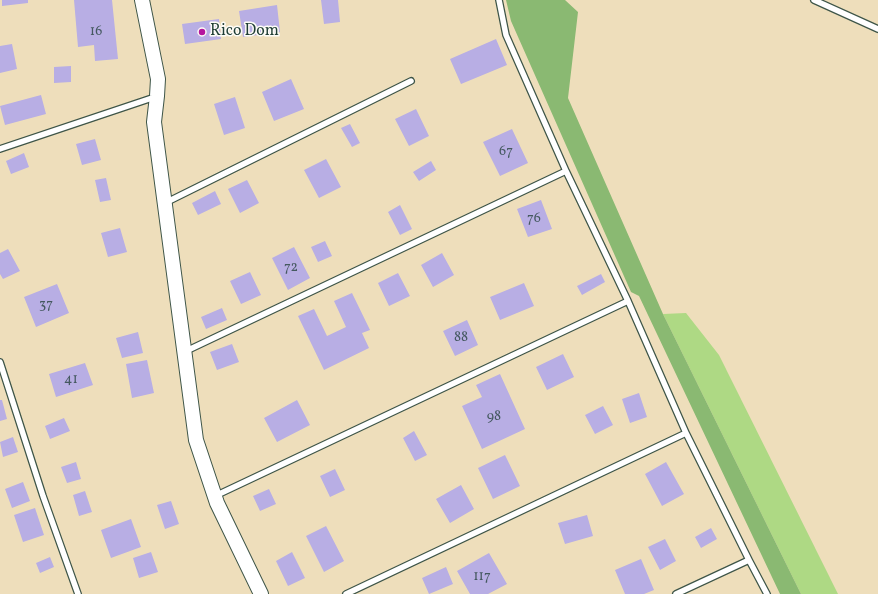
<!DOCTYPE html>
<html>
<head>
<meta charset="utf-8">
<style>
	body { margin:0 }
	canvas { display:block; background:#eedebb }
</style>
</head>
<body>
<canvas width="878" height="594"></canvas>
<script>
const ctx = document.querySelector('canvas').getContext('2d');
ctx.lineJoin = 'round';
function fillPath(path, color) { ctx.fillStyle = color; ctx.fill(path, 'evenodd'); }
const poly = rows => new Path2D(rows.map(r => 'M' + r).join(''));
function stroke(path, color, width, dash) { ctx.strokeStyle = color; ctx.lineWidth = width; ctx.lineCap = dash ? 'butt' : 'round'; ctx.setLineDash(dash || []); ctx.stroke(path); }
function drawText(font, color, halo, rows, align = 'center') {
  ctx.font = font + ' Vollkorn,serif'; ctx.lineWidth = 3; ctx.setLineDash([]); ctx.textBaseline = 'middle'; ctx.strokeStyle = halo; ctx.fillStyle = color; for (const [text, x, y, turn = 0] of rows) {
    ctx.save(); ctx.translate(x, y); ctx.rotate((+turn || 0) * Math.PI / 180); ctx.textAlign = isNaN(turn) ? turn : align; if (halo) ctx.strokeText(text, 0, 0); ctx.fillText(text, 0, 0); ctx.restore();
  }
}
fillPath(poly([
	[686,313,719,355,838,594,801,594,663,314]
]), '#aed984');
fillPath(poly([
	[506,0,565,0,578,12,568,98,663,314,801,594,780,594,639,296,631,292,511,21]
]), '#8ab972');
fillPath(poly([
	[2,0,28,0,28,3,2,6],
	[74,0,112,0,118,59,95,61,94,45,78,47],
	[321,0,338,0,340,22,324,24],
	[277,5,280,32,243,37,239,11],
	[219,19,221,39,185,44,182,24],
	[496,39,507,65,461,84,450,59],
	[12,44,17,69,0,73,0,46],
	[71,66,71,82,54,83,54,67],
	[291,79,304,109,274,121,262,92],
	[41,95,46,114,5,125,0,106],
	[235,97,245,128,224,135,214,104],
	[416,109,429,136,409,146,395,119],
	[350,124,360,143,352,147,341,128],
	[512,129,528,163,500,176,483,142],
	[95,139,101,160,82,165,76,144],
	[24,153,29,167,11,174,6,161],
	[326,159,341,187,319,198,304,170],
	[431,161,436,170,419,181,413,172],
	[106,178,111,200,100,202,95,180],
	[247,180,259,203,240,213,228,189],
	[215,191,221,204,198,215,192,203],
	[541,200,552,229,528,237,517,209],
	[400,205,412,229,400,235,388,212],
	[120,228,127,252,108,257,101,233],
	[325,241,332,256,318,262,311,247],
	[294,247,310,278,288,290,272,258],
	[8,249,20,271,3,279,0,274,0,253],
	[442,253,454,275,433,287,421,265],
	[250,272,261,295,241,304,230,281],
	[398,273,410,296,389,306,378,283],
	[601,274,605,282,582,295,577,286],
	[524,283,534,306,500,320,490,297],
	[57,284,69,313,36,327,24,297],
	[352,293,370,330,362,333,369,348,324,370,298,316,314,309,327,336,346,327,334,301],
	[222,308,227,320,206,329,201,317],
	[467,320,478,345,455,356,443,331],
	[138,332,143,353,122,358,116,338],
	[232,344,239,362,217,370,210,352],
	[563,354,574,377,547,390,536,367],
	[147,360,154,393,132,398,126,364],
	[85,363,93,385,56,397,49,374],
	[500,374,525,429,482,449,462,406,482,397,476,385],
	[639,393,647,417,630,423,622,399],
	[0,400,2,400,7,419,0,421],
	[297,400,310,425,277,442,264,418],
	[603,406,613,425,595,434,585,415],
	[64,418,70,431,50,439,45,426],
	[414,431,427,455,415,461,403,438],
	[13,437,18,452,3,457,0,442],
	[505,455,520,486,493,499,478,468],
	[76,462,81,479,67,483,61,467],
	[666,462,684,494,662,506,645,474],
	[335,469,345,490,330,497,320,476],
	[23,482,30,501,12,508,5,489],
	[461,485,474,509,450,523,436,499],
	[269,489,276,504,260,511,253,496],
	[85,491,92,512,79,516,73,495],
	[171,501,179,524,165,529,157,505],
	[35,508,44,535,23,542,14,515],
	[587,515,593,536,565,544,558,523],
	[131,519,141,547,111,558,101,530],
	[326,526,344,561,324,572,306,536],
	[711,528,717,539,701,548,695,537],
	[665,539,676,561,660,570,648,547],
	[151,552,158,572,139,578,133,558],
	[292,552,305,578,288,586,276,561],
	[489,553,507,584,488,594,470,594,457,571],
	[50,557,54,567,40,573,36,563],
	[641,559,654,590,644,594,625,594,615,570],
	[446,567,453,584,429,594,422,578]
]), '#b8aee4');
const service = poly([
	[499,0,506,35,566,171,628,301],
	[814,0,878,29],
	[0,149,155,97],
	[165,203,411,81],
	[184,352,566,171],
	[0,362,43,496,78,594],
	[686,433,749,560],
	[215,496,628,301,686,433,346,594],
	[676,594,749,560,767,594]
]);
const tertiary = poly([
	[142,0,158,79,157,96,154,122,196,440,217,503,261,594]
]);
stroke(service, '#3e5548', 8);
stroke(tertiary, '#3e5548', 16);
stroke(service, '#fff', 5.5);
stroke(tertiary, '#fff', 14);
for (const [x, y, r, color] of [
	[202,32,4,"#b5179e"]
]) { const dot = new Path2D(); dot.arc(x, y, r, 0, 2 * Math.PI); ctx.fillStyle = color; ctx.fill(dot); stroke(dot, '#fdfcf7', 1.5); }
drawText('14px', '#455960', null, [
	["16",96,32],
	["67",506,152],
	["76",534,219],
	["72",291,268],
	["37",46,305],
	["88",461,338],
	["41",71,380],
	["98",494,417],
	["117",482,577]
]);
drawText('16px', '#1f3d34', '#fdfcf7', [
	["Rico Dom",210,32]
], 'left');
</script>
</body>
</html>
